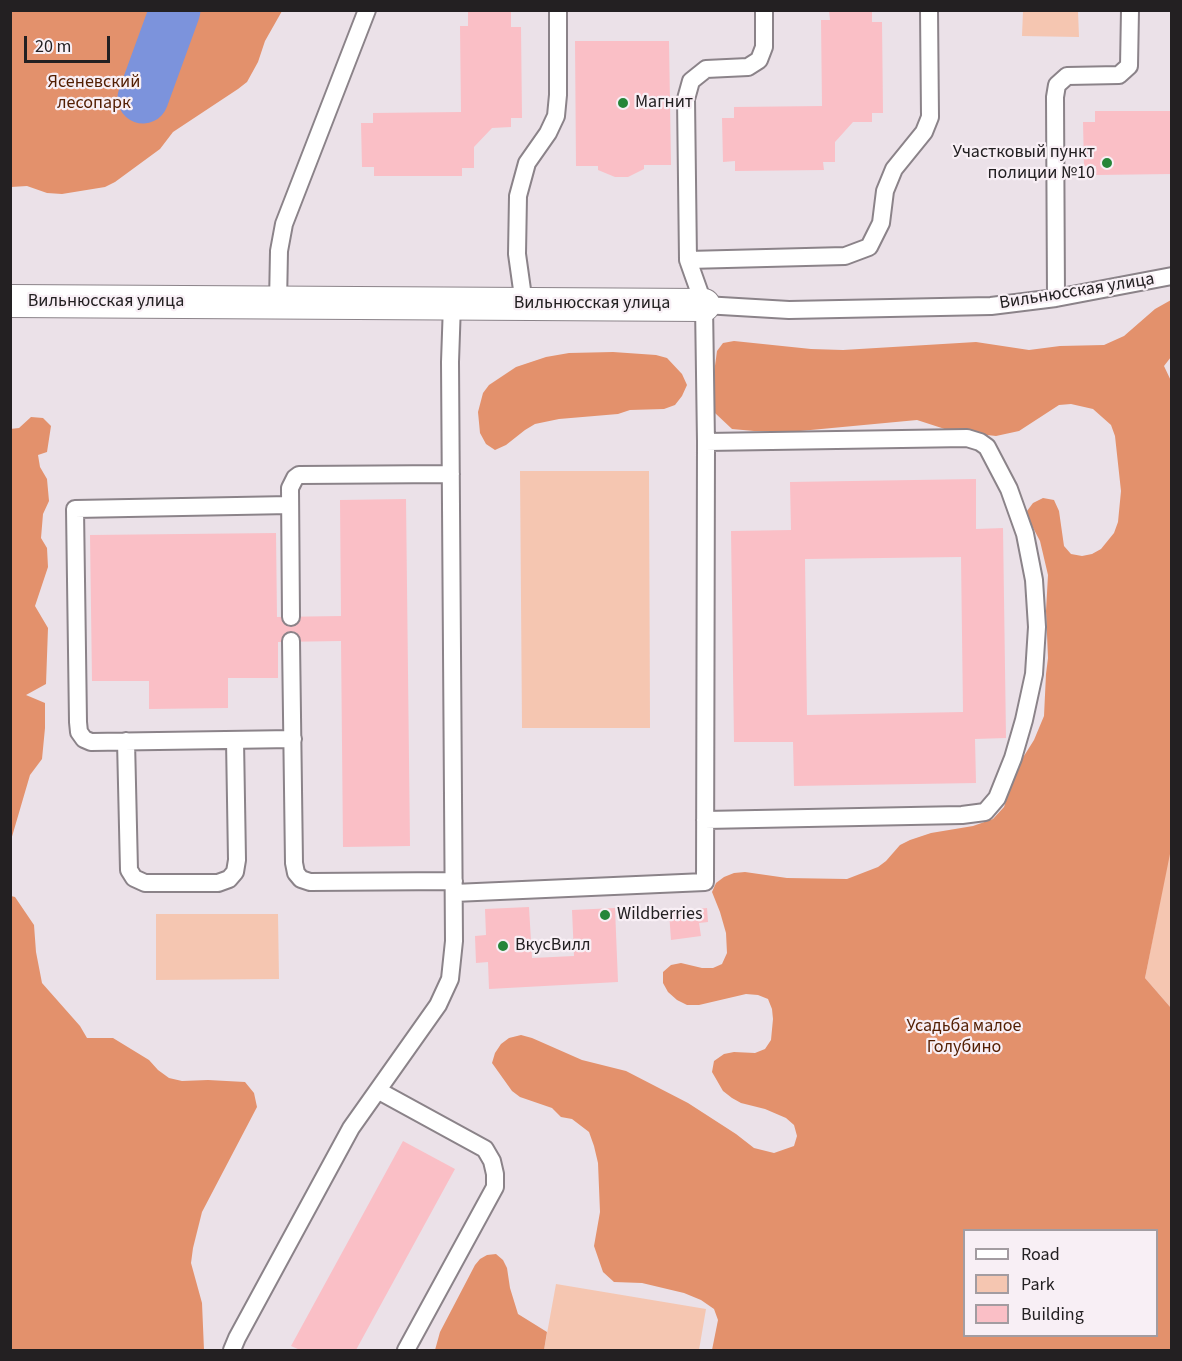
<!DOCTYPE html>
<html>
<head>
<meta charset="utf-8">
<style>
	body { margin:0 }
	#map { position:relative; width:1182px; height:1361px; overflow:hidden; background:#ebe1e8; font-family:"Source Sans 3",sans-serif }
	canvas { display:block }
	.frame { position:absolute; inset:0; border:12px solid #232022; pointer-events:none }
	.legend { position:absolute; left:963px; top:1229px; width:195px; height:108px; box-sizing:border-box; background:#f8eff5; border:2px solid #a39ca1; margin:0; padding:8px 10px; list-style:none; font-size:18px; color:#232022 }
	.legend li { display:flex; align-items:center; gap:12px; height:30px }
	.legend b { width:30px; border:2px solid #a39ca1 }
	.scale { position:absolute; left:24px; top:36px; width:86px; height:27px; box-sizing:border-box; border:3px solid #232022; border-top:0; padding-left:8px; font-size:18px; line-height:21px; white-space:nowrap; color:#232022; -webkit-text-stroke:4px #f8eff5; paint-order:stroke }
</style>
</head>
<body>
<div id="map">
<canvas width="1182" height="1361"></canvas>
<div class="frame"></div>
<ul class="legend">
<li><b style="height:8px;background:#fff"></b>Road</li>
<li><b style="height:16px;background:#f5c6b1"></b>Park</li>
<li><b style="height:16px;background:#fabfc6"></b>Building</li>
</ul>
<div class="scale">20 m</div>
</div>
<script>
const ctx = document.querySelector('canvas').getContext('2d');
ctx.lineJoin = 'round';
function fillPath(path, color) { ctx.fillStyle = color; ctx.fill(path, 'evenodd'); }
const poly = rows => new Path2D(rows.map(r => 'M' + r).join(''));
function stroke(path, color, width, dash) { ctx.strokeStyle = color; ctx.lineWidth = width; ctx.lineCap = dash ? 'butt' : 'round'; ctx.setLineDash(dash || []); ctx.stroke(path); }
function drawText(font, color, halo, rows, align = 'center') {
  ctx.font = font + ' "Source Sans 3",sans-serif'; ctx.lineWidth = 4.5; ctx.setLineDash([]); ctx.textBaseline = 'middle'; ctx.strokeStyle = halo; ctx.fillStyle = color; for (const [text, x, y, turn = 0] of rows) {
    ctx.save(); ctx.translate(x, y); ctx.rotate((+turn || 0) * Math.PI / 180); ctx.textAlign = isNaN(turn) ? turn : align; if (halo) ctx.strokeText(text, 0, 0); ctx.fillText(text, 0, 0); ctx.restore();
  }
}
fillPath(poly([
	[1023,11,1078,11,1079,37,1022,36],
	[520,471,649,471,650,728,522,728],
	[1171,844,1171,1008,1145,978],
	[156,914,278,914,279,979,156,980],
	[556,1284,706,1309,699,1350,544,1350]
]), '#f5c6b1');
fillPath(poly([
	[11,10,282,10,282,11,265,41,258,62,247,82,238,89,173,132,160,149,115,182,105,187,62,194,47,193,27,186,11,187],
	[1171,300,1171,357,1164,366,1172,383,1172,844,1145,978,1171,1008,1171,1350,712,1350,718,1320,714,1309,701,1300,684,1293,642,1283,614,1282,603,1272,594,1246,600,1212,598,1163,594,1146,589,1132,572,1119,561,1117,552,1108,520,1097,512,1091,492,1063,495,1053,501,1044,509,1038,521,1035,532,1038,582,1060,626,1071,688,1103,736,1134,754,1148,774,1153,794,1146,797,1136,794,1125,786,1118,765,1109,741,1103,732,1098,723,1091,712,1072,714,1061,724,1054,734,1052,755,1053,765,1049,771,1040,773,1019,772,1009,768,999,758,995,746,994,699,1005,687,1005,677,1000,668,992,663,983,663,972,671,965,681,963,702,968,713,968,722,964,727,953,726,933,720,912,712,892,716,883,724,877,734,873,745,872,787,878,847,879,878,867,886,861,900,845,910,840,931,833,973,826,993,819,1004,807,1017,767,1034,740,1044,716,1046,674,1048,658,1046,611,1048,575,1040,541,1030,522,1027,511,1033,503,1043,498,1054,500,1059,511,1064,546,1071,554,1082,556,1092,554,1101,549,1114,533,1118,522,1121,491,1115,436,1111,425,1093,409,1071,404,1059,405,1019,431,996,436,951,431,917,420,800,431,754,431,732,429,715,413,712,403,711,383,714,373,717,351,723,343,734,341,811,349,843,350,976,342,1029,350,1060,346,1104,345,1124,336,1155,309],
	[964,1230,1156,1230,1156,1336,964,1336],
	[613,352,656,355,667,358,682,374,687,385,682,396,675,405,664,409,630,410,618,414,559,419,535,424,525,430,506,445,495,450,486,444,480,433,478,412,483,393,489,385,516,367,546,357,569,353],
	[31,417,43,418,51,426,47,452,38,455,40,467,47,479,49,501,43,514,41,538,47,548,48,567,35,606,48,628,46,684,26,695,45,703,45,728,42,759,30,775,11,840,10,429,19,428],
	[11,896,15,897,34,925,36,952,42,983,80,1026,87,1038,113,1038,149,1060,158,1070,169,1078,182,1081,208,1080,245,1082,254,1093,257,1107,202,1212,193,1248,191,1263,202,1303,204,1350,11,1350],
	[496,1254,503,1260,507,1268,510,1288,518,1314,547,1332,544,1350,435,1350,440,1332,475,1265,480,1259,487,1255]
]), '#e3916c');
stroke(poly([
	[143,98,175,10]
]), '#7c93dc', 51);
fillPath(poly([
	[468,10,511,10,511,27,521,27,522,118,511,118,511,127,492,128,474,147,474,168,462,168,462,176,374,176,374,167,362,167,361,123,373,123,373,113,461,112,460,26,468,26],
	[829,10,872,10,872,22,882,22,883,113,872,113,872,122,853,122,835,142,835,162,823,162,824,170,735,171,735,161,723,162,722,118,734,118,734,107,822,106,821,20,830,20],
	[575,41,669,41,671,165,644,165,644,169,628,177,615,177,598,170,598,166,576,166],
	[1095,111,1172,111,1172,174,1096,175,1096,166,1084,166,1083,122,1095,122],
	[976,479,976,529,1003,528,1006,738,975,739,976,783,794,786,793,742,734,742,731,531,791,530,790,482],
	[961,557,963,712,807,715,805,559],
	[406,499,410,846,343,847,341,641,278,642,278,678,228,678,228,708,149,709,149,681,92,681,90,535,276,533,277,617,341,616,340,500],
	[529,907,532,958,574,956,572,910,615,908,618,982,489,989,488,962,476,963,475,936,486,935,485,909],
	[707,908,708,922,699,923,701,936,671,940,669,912],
	[403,1141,455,1169,356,1350,300,1350,291,1346]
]), '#fabfc6');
const service = poly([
	[688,260,845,256,869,247,881,223,885,191,894,169,924,132,930,117,929,10],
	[1056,298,1055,97,1057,85,1067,76,1119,75,1129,66,1130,10],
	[278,303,279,251,284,224,367,10],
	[524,304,517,254,518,196,527,163,548,133,556,116,558,95,558,10],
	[704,305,789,310,991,306,1056,298,1172,276],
	[290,505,75,509,78,722,79,732,84,739,91,742,293,739],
	[291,617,290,488,295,478,299,475,451,474],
	[291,641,294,863,296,873,301,879,310,882,454,881],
	[126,741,129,870,134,878,145,883,218,883,229,879,235,872,237,860,235,740],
	[705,820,962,815,985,812,997,798,1013,758,1024,720,1034,674,1037,627,1034,580,1025,534,1009,489,987,447,980,442,967,438,706,442],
	[454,893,705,882,706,442,704,305,688,260,686,99,691,81,706,69,748,67,759,60,764,47,764,10],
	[379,1091,485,1149,492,1161,495,1174,495,1187,406,1350],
	[232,1350,237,1338,351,1128,438,1005,450,979,454,941,450,362,452,304]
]);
const minor = poly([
	[10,301,704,305]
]);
stroke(service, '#8b8389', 20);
stroke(minor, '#8b8389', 34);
stroke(service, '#fff', 16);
stroke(minor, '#fff', 32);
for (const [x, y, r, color] of [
	[623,103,6,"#258639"],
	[1107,163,6,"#258639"],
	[605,915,6,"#258639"],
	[503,946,6,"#258639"]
]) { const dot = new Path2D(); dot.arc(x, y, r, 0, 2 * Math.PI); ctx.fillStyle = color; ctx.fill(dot); stroke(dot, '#f8eff5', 2); }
drawText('18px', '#521e02', '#f8eff5', [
	["Ясеневский",94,83],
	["лесопарк",94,104],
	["Усадьба малое",964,1027],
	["Голубино",964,1048]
]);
drawText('18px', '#232022', '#f8eff5', [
	["Магнит",635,103],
	["Участковый пункт",1095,153,"right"],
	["полиции №10",1095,174,"right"],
	["Wildberries",617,915],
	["ВкусВилл",515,946]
], 'left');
drawText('18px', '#232022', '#f8eff5', [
	["Вильнюсская улица",1077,292,-9],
	["Вильнюсская улица",106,302],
	["Вильнюсская улица",592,304]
]);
</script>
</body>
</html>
